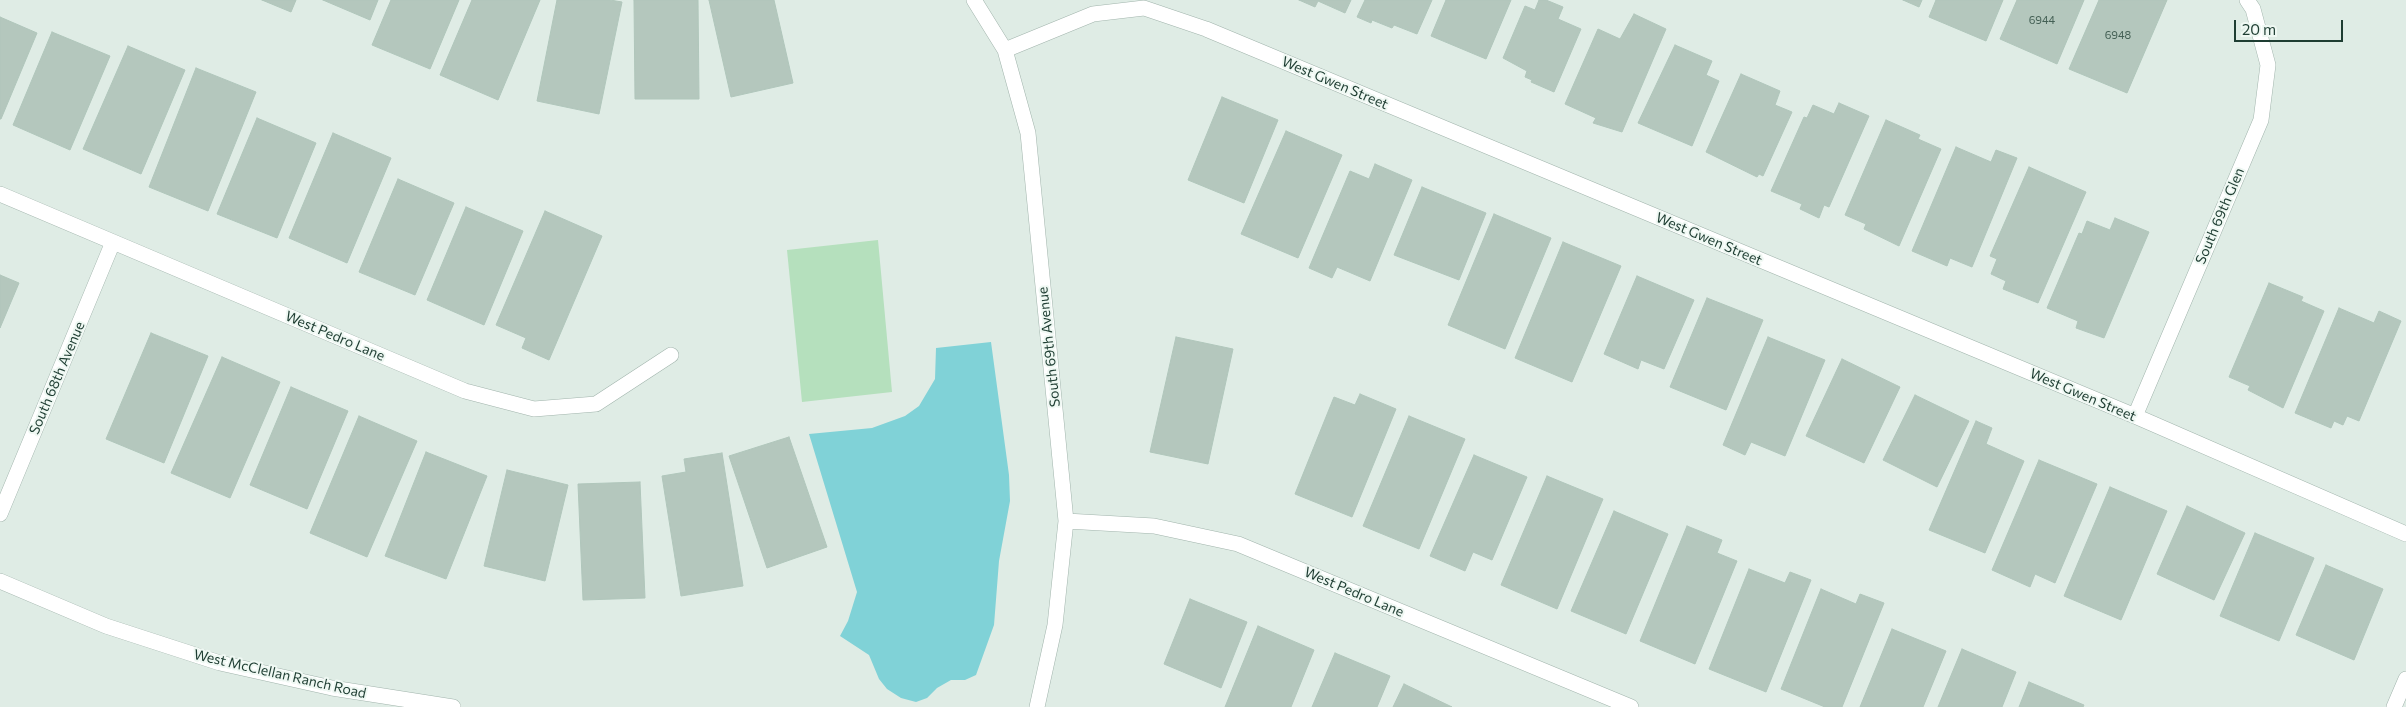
<!DOCTYPE html>
<html>
<head>
<meta charset="utf-8">
<style>
	body { margin:0 }
	#map { position:relative; width:2406px; height:707px; overflow:hidden; background:#dfece5; font-family:Commissioner,sans-serif }
	canvas { display:block }
	.scale { position:absolute; left:2234px; top:20px; width:109px; height:22px; box-sizing:border-box; border:2px solid #1e3d32; border-top:0; padding-left:6px; font-size:15px; line-height:18px; white-space:nowrap; color:#1e3d32; -webkit-text-stroke:4px #eff8f3; paint-order:stroke }
</style>
</head>
<body>
<div id="map">
<canvas width="2406" height="707"></canvas>
<div class="scale">20 m</div>
</div>
<script>
const ctx = document.querySelector('canvas').getContext('2d');
ctx.lineJoin = 'round';
function fillPath(path, color) { ctx.fillStyle = color; ctx.fill(path, 'evenodd'); }
const poly = rows => new Path2D(rows.map(r => 'M' + r).join(''));
function stroke(path, color, width, dash) { ctx.strokeStyle = color; ctx.lineWidth = width; ctx.lineCap = dash ? 'butt' : 'round'; ctx.setLineDash(dash || []); ctx.stroke(path); }
function drawText(font, color, halo, rows, align = 'center') {
  ctx.font = font + ' Commissioner,sans-serif'; ctx.lineWidth = 4; ctx.setLineDash([]); ctx.textBaseline = 'middle'; ctx.strokeStyle = halo; ctx.fillStyle = color; for (const [text, x, y, turn = 0] of rows) {
    ctx.save(); ctx.translate(x, y); ctx.rotate((+turn || 0) * Math.PI / 180); ctx.textAlign = isNaN(turn) ? turn : align; if (halo) ctx.strokeText(text, 0, 0); ctx.fillText(text, 0, 0); ctx.restore();
  }
}
fillPath(poly([
	[878,240,892,392,802,402,787,250]
]), '#b5e0bd');
fillPath(poly([
	[991,342,1009,475,1010,501,999,561,994,625,976,675,965,680,951,680,937,688,927,698,916,702,901,698,887,689,879,679,869,655,840,636,848,621,857,592,809,434,872,428,905,416,919,406,935,379,936,348]
]), '#80d2d7');
const building = poly([
	[262,0,296,0,291,12,262,0],
	[323,0,378,0,370,20,323,0],
	[391,0,459,0,430,69,372,45,391,0],
	[472,0,540,0,498,100,440,75,472,0],
	[557,0,610,0,622,2,599,114,537,101,557,0],
	[634,0,698,0,699,99,635,99,634,0],
	[709,0,774,0,793,83,731,97,709,0],
	[1299,0,1351,0,1345,13,1318,1,1315,7,1299,0],
	[1365,0,1432,0,1417,34,1394,25,1392,28,1372,20,1371,23,1357,17,1365,0],
	[1446,0,1511,0,1486,59,1431,36,1446,0],
	[1539,0,1546,0,1563,7,1558,19,1581,29,1554,92,1531,82,1532,80,1525,77,1527,71,1503,58,1525,6,1535,10,1539,0],
	[1903,0,1922,0,1919,7,1903,0],
	[1936,0,2003,0,1986,41,1929,17,1936,0],
	[2017,0,2084,0,2057,64,2000,39,2017,0],
	[2099,0,2167,0,2127,93,2069,69,2099,0],
	[1634,14,1666,29,1622,132,1593,123,1596,118,1565,104,1598,29,1620,39,1634,14],
	[0,17,37,33,1,119,0,119,0,17],
	[52,32,110,56,70,150,13,125,52,32],
	[1675,45,1712,61,1706,75,1719,81,1692,146,1638,123,1675,45],
	[128,46,185,70,141,174,83,149,128,46],
	[196,68,256,92,208,211,149,187,196,68],
	[1741,74,1780,91,1775,105,1792,112,1763,176,1759,174,1757,177,1706,152,1741,74],
	[1222,97,1278,120,1244,203,1188,180,1222,97],
	[1839,103,1869,116,1829,207,1824,205,1819,218,1800,209,1802,204,1771,191,1804,117,1807,118,1813,105,1834,114,1839,103],
	[257,118,316,143,277,238,217,214,257,118],
	[1886,120,1920,135,1918,139,1941,149,1899,246,1864,229,1866,224,1845,215,1886,120],
	[1286,131,1342,155,1298,258,1241,234,1286,131],
	[333,133,391,158,347,263,289,238,333,133],
	[1956,147,1991,162,1996,150,2017,158,1972,267,1950,258,1947,266,1912,251,1956,147],
	[1375,164,1412,180,1370,281,1337,267,1332,278,1309,268,1350,171,1369,179,1375,164],
	[2029,167,2086,192,2038,303,2003,289,2006,281,1991,274,1997,259,1990,256,2029,167],
	[398,179,454,203,415,295,359,272,398,179],
	[1422,187,1486,213,1459,280,1394,255,1422,187],
	[466,207,523,231,484,325,427,300,466,207],
	[545,211,602,236,549,360,522,348,526,338,496,325,545,211],
	[1494,214,1551,238,1505,349,1448,325,1494,214],
	[2115,218,2149,232,2104,338,2076,328,2078,321,2047,308,2079,233,2082,234,2087,221,2110,230,2115,218],
	[1563,242,1621,266,1572,382,1515,358,1563,242],
	[0,275,19,283,0,328,0,275],
	[1637,276,1694,300,1664,369,1641,360,1638,369,1604,354,1637,276],
	[2269,283,2303,297,2301,301,2324,311,2283,408,2248,390,2250,386,2229,377,2269,283],
	[1707,298,1763,320,1726,410,1670,387,1707,298],
	[2339,308,2374,323,2379,311,2401,321,2359,421,2347,416,2343,425,2334,421,2331,428,2295,413,2339,308],
	[151,333,208,356,164,463,106,439,151,333],
	[1176,337,1233,349,1208,464,1150,452,1176,337],
	[1768,337,1825,360,1785,456,1751,442,1745,455,1723,445,1768,337],
	[222,357,280,382,230,498,171,473,222,357],
	[1842,359,1900,387,1864,463,1806,436,1842,359],
	[291,387,348,411,307,509,250,485,291,387],
	[1360,394,1396,409,1352,517,1295,494,1334,397,1355,405,1360,394],
	[1915,395,1969,421,1937,487,1883,460,1915,395],
	[359,416,417,441,367,557,310,533,359,416],
	[1409,416,1465,439,1419,549,1363,526,1409,416],
	[1976,421,1992,428,1986,444,2024,461,1985,553,1929,530,1976,421],
	[789,437,827,547,767,568,729,456,789,437],
	[426,452,487,476,446,579,385,556,426,452],
	[722,453,743,586,681,596,662,476,686,472,684,459,722,453],
	[1474,455,1527,477,1492,560,1473,552,1465,571,1430,556,1474,455],
	[2039,460,2097,484,2055,583,2035,574,2030,587,1992,570,2039,460],
	[507,470,568,485,545,581,484,566,507,470],
	[1547,476,1603,499,1557,609,1501,585,1547,476],
	[640,482,645,598,583,600,578,484,640,482],
	[2110,487,2167,511,2121,620,2064,596,2110,487],
	[2187,506,2245,533,2214,600,2157,574,2187,506],
	[1614,511,1668,534,1626,634,1571,611,1614,511],
	[1687,526,1722,540,1717,553,1737,561,1695,664,1640,641,1687,526],
	[2255,533,2314,558,2279,641,2220,616,2255,533],
	[2326,565,2383,589,2354,660,2296,635,2326,565],
	[1749,569,1785,583,1790,572,1811,580,1766,692,1709,669,1749,569],
	[1821,589,1856,604,1860,594,1884,603,1842,707,1825,707,1781,689,1821,589],
	[1190,599,1247,622,1221,688,1164,664,1190,599],
	[1258,626,1314,650,1291,707,1225,707,1258,626],
	[1892,629,1946,651,1923,707,1860,707,1892,629],
	[1962,649,2016,672,2002,707,1938,707,1962,649],
	[1335,653,1390,676,1377,707,1312,707,1335,653],
	[2029,682,2084,705,2083,707,2019,707,2029,682],
	[1404,684,1452,707,1393,707,1404,684]
]);
fillPath(building, '#b4c7bd');
stroke(building, '#b0c6bb', 1);
const street = poly([
	[974,0,1005,50,1028,133,1066,521,1055,625,1037,707],
	[1005,50,1093,14,1144,8,1206,29,2135,416,2406,534],
	[0,194,465,391,534,409,596,404,671,355],
	[2135,416,2261,120,2268,65,2253,9,2247,0],
	[0,514,113,242],
	[1066,521,1154,526,1238,544,1631,707],
	[0,581,106,626,220,663,332,688,453,707],
	[2394,707,2406,679]
]);
stroke(street, '#a1b4ac', 16);
stroke(street, '#fff', 15);
drawText('11px', '#446055', null, [
	["6944",2042,20],
	["6948",2118,35]
]);
drawText('14px', '#1e3d32', '#eff8f3', [
	["West Gwen Street",1335,83,23],
	["South 69th Glen",2220,216,-67],
	["West Gwen Street",1709,239,23],
	["West Pedro Lane",335,336,23],
	["South 69th Avenue",1049,347,-96],
	["South 68th Avenue",57,378,-67],
	["West Gwen Street",2083,395,23],
	["West Pedro Lane",1354,592,23],
	["West McClellan Ranch Road",280,674,13]
]);
</script>
</body>
</html>
